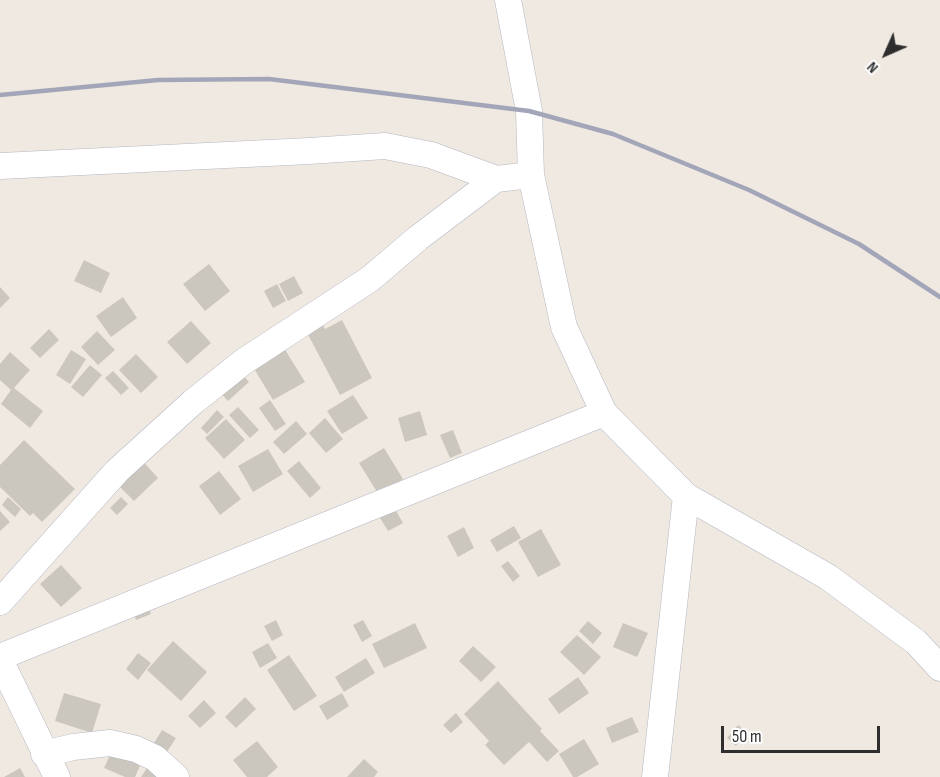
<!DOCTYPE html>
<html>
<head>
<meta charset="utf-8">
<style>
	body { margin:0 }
	#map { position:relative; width:940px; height:777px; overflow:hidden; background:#efe9e1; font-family:"Sofia Sans Condensed",sans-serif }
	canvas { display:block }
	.north { position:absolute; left:856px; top:24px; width:60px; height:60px; -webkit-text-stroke:4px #fff; paint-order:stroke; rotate:225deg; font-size:16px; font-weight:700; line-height:24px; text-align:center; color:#2e2e2e }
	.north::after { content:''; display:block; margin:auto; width:21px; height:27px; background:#2e2e2e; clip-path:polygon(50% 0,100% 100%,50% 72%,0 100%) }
	.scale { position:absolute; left:721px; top:726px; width:159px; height:27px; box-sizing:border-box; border:3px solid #2e2e2e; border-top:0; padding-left:8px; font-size:18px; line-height:21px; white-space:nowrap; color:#2e2e2e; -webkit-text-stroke:4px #fff; paint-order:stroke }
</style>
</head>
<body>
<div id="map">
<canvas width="940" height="777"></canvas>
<div class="north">N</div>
<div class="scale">50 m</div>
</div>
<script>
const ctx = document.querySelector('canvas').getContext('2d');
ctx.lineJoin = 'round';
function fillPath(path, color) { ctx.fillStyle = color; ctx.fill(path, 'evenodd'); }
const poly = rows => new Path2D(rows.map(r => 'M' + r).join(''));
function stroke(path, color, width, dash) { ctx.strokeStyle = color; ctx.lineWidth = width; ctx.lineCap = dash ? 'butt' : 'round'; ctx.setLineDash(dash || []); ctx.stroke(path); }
fillPath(poly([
	[84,260,110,273,101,293,74,281],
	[209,264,230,291,205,311,183,284],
	[294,276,303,293,288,301,279,284],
	[277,284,286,301,273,308,264,291],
	[0,287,10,298,0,308],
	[123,297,137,318,111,337,96,316],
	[320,319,325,329,342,320,372,378,340,395,304,327],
	[191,321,211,343,187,364,167,342],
	[49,329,59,340,40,358,30,348],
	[97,331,115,350,98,365,81,347],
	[284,348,305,382,273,400,253,367],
	[71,350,86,359,70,384,56,375],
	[10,352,30,370,14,388,43,411,30,428,1,404,11,390,0,380,0,364],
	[136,354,158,377,141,393,119,370],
	[232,363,249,382,228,401,211,382],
	[90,365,102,375,83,397,71,387],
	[113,371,129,388,121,395,105,378],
	[353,395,368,418,342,434,327,411],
	[270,400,286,424,275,431,259,408],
	[238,407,259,430,250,438,229,415],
	[217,410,224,417,207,434,201,428],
	[420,411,427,435,405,442,398,418],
	[325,418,343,439,326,453,309,433],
	[226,419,245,440,224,459,205,438],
	[296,421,307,434,284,454,273,442],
	[453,430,462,453,450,458,440,435],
	[24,440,75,489,42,522,33,513,30,516,0,487,0,465],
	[384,448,403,479,379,495,359,463],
	[268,449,283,474,253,492,238,466],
	[139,457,158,478,134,501,114,481],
	[299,461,321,488,310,498,287,471],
	[219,471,241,499,220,515,199,486],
	[8,497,21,509,15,517,2,505],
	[121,497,128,504,117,515,110,508],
	[395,509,403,523,388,531,380,518],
	[0,511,10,522,0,531],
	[514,526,521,538,497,552,490,540],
	[464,527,474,548,458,557,447,536],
	[541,529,561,565,538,577,518,542],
	[508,561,520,576,513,582,501,566],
	[61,565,82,588,61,607,40,584],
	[143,594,151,614,136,620,129,599],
	[276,620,283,635,272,641,264,626],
	[363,620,372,636,362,642,353,625],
	[588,621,602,633,593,644,579,631],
	[415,623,427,648,384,668,372,644],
	[623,623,648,633,637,657,613,647],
	[577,635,601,657,584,675,560,652],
	[173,641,207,672,181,701,147,670],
	[268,643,277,658,260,668,252,652],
	[473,646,496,667,481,682,459,661],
	[138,653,151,663,138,680,126,669],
	[289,655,317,696,294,711,267,670],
	[366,658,375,673,344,692,335,677],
	[578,677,589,693,559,714,548,699],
	[498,681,542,729,540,731,559,751,547,762,529,742,504,765,485,745,489,741,464,714],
	[64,693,101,704,92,733,55,721],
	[342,693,349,706,327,720,319,706],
	[245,697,256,709,236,728,225,717],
	[204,700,216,713,200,728,188,716],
	[456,713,463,722,451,733,443,725],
	[632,717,639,732,612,743,606,728],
	[738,725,747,732,736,746,727,738],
	[162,730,176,738,161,761,148,753],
	[584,739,599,764,577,777,573,777,559,754],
	[257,741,278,767,267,777,247,777,233,760],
	[114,746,143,759,135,777,125,777,104,768],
	[364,759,378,772,374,777,347,777],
	[149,765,167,777,141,777],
	[20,768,25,777,4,777]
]), '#cbc7bf');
const minor = poly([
	[508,0,529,111,531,175,564,327,604,413,686,496,828,577,916,642,940,668],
	[0,166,309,151,385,146,431,155,496,179],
	[0,602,117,471,193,402,243,362,370,279,418,238,496,179,531,175],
	[0,657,604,413],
	[0,660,57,777],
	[44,754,73,747,110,743,136,749,155,758,176,777],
	[655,777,686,496]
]);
stroke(minor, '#b4b7c1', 27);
stroke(minor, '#fff', 26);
stroke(poly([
	[0,95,158,80,269,79,529,111,613,134,749,190,859,244,940,297]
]), '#a3a6b8', 4.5);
</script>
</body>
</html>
